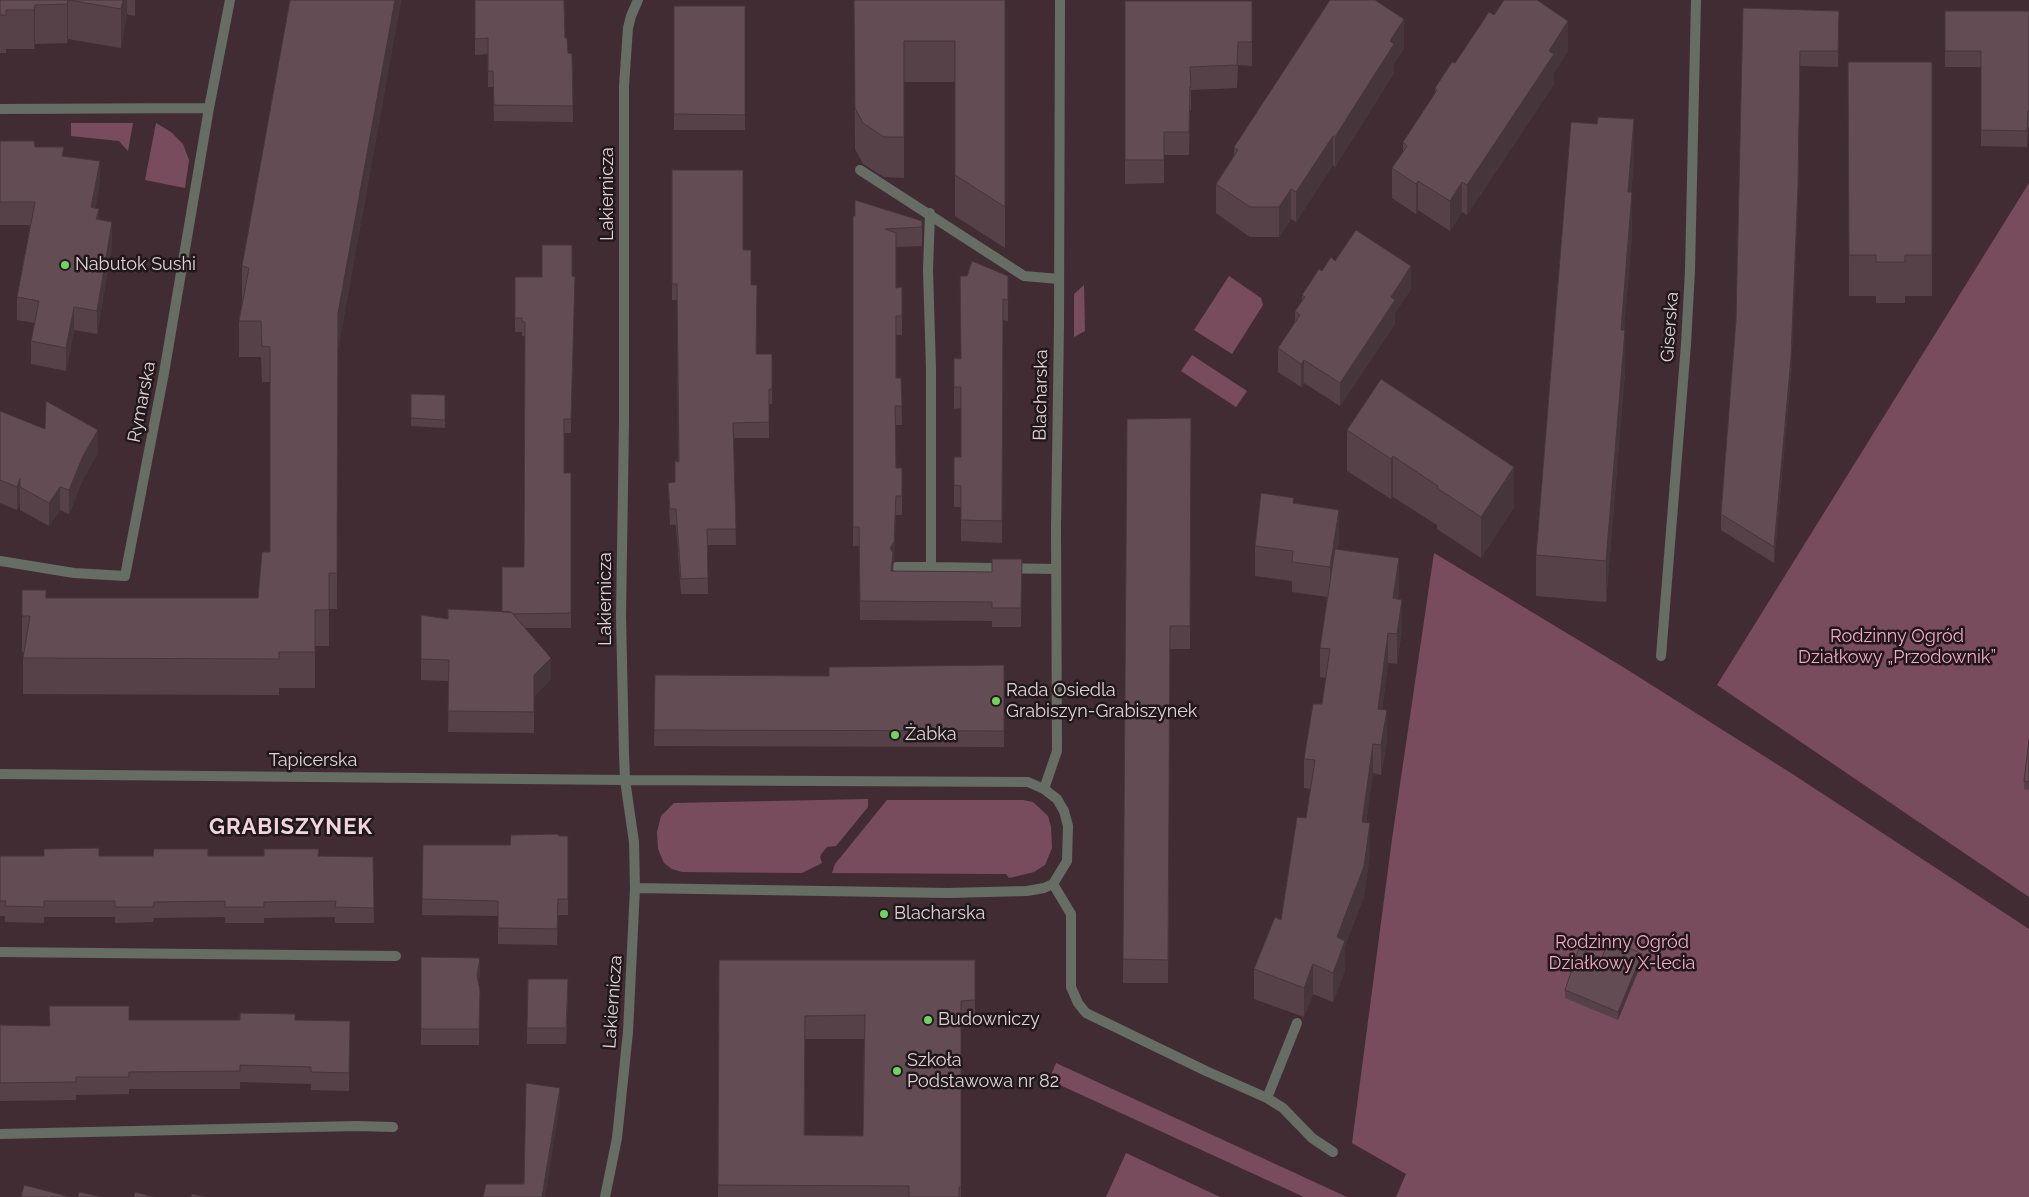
<!DOCTYPE html>
<html>
<head>
<meta charset="utf-8">
<style>
	body { margin:0 }
	canvas { display:block; background:#412c33 }
</style>
</head>
<body>
<canvas width="2029" height="1197"></canvas>
<script>
const ctx = document.querySelector('canvas').getContext('2d');
ctx.lineJoin = 'round';
function fillPath(path, color) { ctx.fillStyle = color; ctx.fill(path, 'evenodd'); }
const poly = rows => new Path2D(rows.map(r => 'M' + r).join(''));
function stroke(path, color, width, dash) { ctx.strokeStyle = color; ctx.lineWidth = width; ctx.lineCap = dash ? 'butt' : 'round'; ctx.setLineDash(dash || []); ctx.stroke(path); }
function drawText(font, color, halo, rows, align = 'center') {
  ctx.font = font + ' Raleway,sans-serif'; ctx.lineWidth = 5; ctx.setLineDash([]); ctx.textBaseline = 'middle'; ctx.strokeStyle = halo; ctx.fillStyle = color; for (const [text, x, y, turn = 0] of rows) {
    ctx.save(); ctx.translate(x, y); ctx.rotate((+turn || 0) * Math.PI / 180); ctx.textAlign = isNaN(turn) ? turn : align; if (halo) ctx.strokeText(text, 0, 0); ctx.fillText(text, 0, 0); ctx.restore();
  }
}
fillPath(poly([
	[71,123,133,123,128,151,119,141,71,136],
	[156,123,171,132,183,144,189,160,185,188,145,180],
	[2029,183,2029,897,1717,685],
	[1229,276,1261,298,1263,305,1232,354,1194,330],
	[1084,285,1085,331,1074,337,1074,294],
	[1192,355,1247,391,1236,407,1181,371],
	[1434,553,1623,667,1794,775,2029,929,2029,1197,1396,1197,1406,1174,1352,1143,1392,839],
	[868,799,868,807,836,846,827,847,822,853,820,857,822,863,802,873,682,872,672,869,664,863,658,849,657,832,661,816,674,803],
	[887,800,1023,800,1033,802,1048,816,1051,827,1052,848,1045,865,1034,872,1009,878,1006,874,832,873,835,864],
	[1056,1063,1347,1197,1304,1197,1049,1080],
	[1126,1153,1220,1197,1106,1197]
]), '#784c5c');
stroke(poly([
	[860,170,1024,276,1059,279],
	[930,213,928,270,931,369,931,567,1056,569],
	[897,567,931,567],
	[1053,884,1071,914,1071,987,1078,1003,1086,1013,1206,1071,1267,1098,1283,1108,1312,1138,1333,1152],
	[1267,1098,1297,1023]
]), '#666d65', 10);
stroke(poly([
	[0,109,209,108],
	[0,561,74,573,125,576,164,373,209,108,230,0],
	[1661,656,1686,344,1690,270,1696,0],
	[0,774,625,780,1028,782,1044,789,1057,799,1064,811,1068,826,1067,861,1053,884,1044,888,1027,891,948,893,635,888],
	[1044,789,1057,751,1056,528,1059,325,1060,0],
	[0,952,396,956],
	[0,1134,357,1126,393,1127],
	[605,1197,617,1138,628,1032,635,888,634,842,625,780,624,754,621,616,624,422,624,86,628,28,631,16,638,0]
]), '#666d65', 10);
fillPath(poly([
	[0,0,135,0,135,16,127,14,121,48,68,39,67,43,35,44,34,49,6,49,6,53,0,53],
	[290,0,401,0,338,349,337,609,329,609,329,646,315,646,315,688,279,688,279,695,23,694,23,658,24,652,22,652,22,590,46,598,258,598,270,552,270,382,262,382,261,357,239,357,239,321,242,302,242,266],
	[475,0,565,38,568,53,572,54,573,122,494,121,493,87,488,87,488,54,475,55],
	[854,0,1005,0,1005,248,955,216,955,82,904,82,904,178,884,177,863,164,855,149],
	[1125,1,1252,1,1252,66,1238,65,1237,88,1191,90,1191,110,1190,110,1189,155,1164,155,1164,183,1125,184],
	[674,6,745,6,745,130,674,130],
	[1743,8,1839,11,1838,67,1800,66,1798,201,1791,374,1774,563,1721,530,1721,514,1736,320],
	[1945,11,2029,11,2029,127,2028,127,2027,147,1981,146,1981,67,1945,67],
	[1494,15,1568,51,1554,73,1554,84,1467,215,1462,212,1450,231,1418,210,1416,214,1392,198,1392,168,1403,153,1403,142,1435,94,1435,88],
	[1404,49,1394,63,1394,73,1335,167,1333,165,1296,222,1291,219,1279,237,1250,237,1216,213,1216,184,1234,156,1234,147],
	[1848,62,1932,62,1932,296,1905,296,1905,303,1876,303,1876,296,1849,296],
	[0,141,35,147,64,156,100,184,95,208,99,220,112,246,97,334,74,330,66,371,31,364,31,341,35,323,17,320,17,297,30,225,0,225],
	[1634,160,1631,192,1632,233,1624,330,1625,371,1606,602,1536,596,1536,555],
	[672,170,743,250,751,285,757,354,772,354,772,404,769,404,769,438,733,438,736,545,707,545,708,594,681,594,676,525,670,525,668,483,675,482,678,462,677,300,672,300],
	[853,216,922,221,922,246,896,247,896,288,902,287,902,335,896,335,896,378,901,378,902,425,895,425,896,468,902,468,902,515,896,515,893,571,992,572,1022,559,1021,627,992,627,992,621,860,620,859,546,853,546],
	[572,245,571,433,564,433,564,473,571,473,571,628,525,628,551,679,534,696,534,733,448,732,449,681,421,680,421,615,448,619,502,612,524,567,525,336,522,336,522,332,515,332,515,277,542,277],
	[1335,261,1411,289,1395,313,1395,324,1340,406,1304,383,1301,387,1278,372,1278,348,1295,322,1295,311,1302,301,1302,295,1322,271],
	[1008,276,1008,321,1003,320,1002,543,961,541,961,507,954,507,954,457,961,457,961,408,954,409,954,358,961,359],
	[411,394,445,395,445,428,411,426],
	[0,411,98,453,83,479,69,514,60,510,49,526,20,510,20,502,17,510,0,503],
	[1191,418,1190,649,1170,649,1168,983,1123,983,1127,419],
	[1347,430,1514,507,1481,558,1437,529,1437,525,1393,497,1391,499,1347,471],
	[1294,503,1339,540,1337,549,1399,587,1398,599,1402,629,1397,664,1388,663,1382,710,1387,740,1381,775,1373,773,1366,823,1370,853,1364,896,1345,946,1345,970,1333,1002,1313,994,1304,1017,1254,999,1254,969,1281,920,1306,818,1310,789,1304,788,1304,759,1322,704,1326,678,1320,677,1320,648,1327,597,1292,592,1292,581,1255,576,1255,546],
	[1004,665,1004,747,654,746,655,675,829,676],
	[2029,740,2029,790,2024,789,2024,781],
	[559,836,568,836,568,915,558,915,557,945,498,944,498,916,422,915,423,845,510,845],
	[0,856,373,857,374,923,335,923,335,917,264,918,264,923,225,923,225,917,154,918,153,922,115,923,115,917,44,917,44,923,5,922,5,916,0,916],
	[421,957,480,974,478,983,480,991,479,1045,421,1045],
	[1601,959,1642,962,1618,1020,1565,998,1565,990],
	[719,960,975,960,975,1024,961,1024,961,1197,718,1197],
	[805,1039,864,1039,863,1136,805,1135],
	[568,995,566,1044,527,1044,527,1028],
	[129,1020,350,1021,349,1091,311,1090,311,1084,240,1082,240,1089,129,1089,129,1094,76,1095,76,1100,0,1101,0,1025,49,1026]
]), '#564148');
fillPath(poly([
	[68,0,68,39,67,43,67,4],
	[123,0,127,0,127,14,121,48,121,9],
	[395,0,401,0,338,349,337,609,338,313],
	[35,5,35,44,34,49,34,10],
	[1404,19,1404,49,1394,63,1394,73,1335,167,1335,137,1390,41],
	[1568,21,1568,51,1554,73,1554,84,1467,215,1467,185,1549,51],
	[1800,66,1798,201,1791,374,1774,563,1774,547],
	[1190,87,1190,110,1189,155,1189,132],
	[1634,119,1634,160,1628,233,1628,192],
	[1333,136,1333,165,1296,222,1296,192],
	[100,161,100,184,91,231,91,207],
	[1418,181,1418,210,1416,214,1416,184],
	[1462,182,1462,212,1450,231,1450,201],
	[1291,189,1291,219,1279,237,1279,207],
	[1632,192,1632,233,1621,371,1621,330],
	[99,209,99,232,96,219],
	[112,222,112,246,97,334,97,311],
	[1411,266,1411,289,1395,313,1395,324,1340,406,1340,383,1391,297],
	[74,307,74,330,66,371,66,348],
	[1625,330,1625,371,1606,602,1606,561],
	[1304,360,1304,383,1301,387,1301,364],
	[98,430,98,453,83,479,69,514,69,490,83,456],
	[1393,456,1393,497,1391,499,1391,459],
	[1514,467,1514,507,1481,558,1481,517],
	[20,478,20,502,17,510,17,487],
	[60,487,60,510,49,526,49,503],
	[896,496,896,515,893,572,891,571,890,548],
	[1339,510,1339,540,1330,597,1330,567],
	[1399,558,1399,587,1393,628,1393,598],
	[1402,600,1402,629,1397,664,1397,634],
	[1388,633,1388,663,1378,739,1378,709],
	[551,658,551,679,534,696,534,733,534,675],
	[1387,710,1387,740,1381,775,1381,745],
	[1373,744,1373,773,1362,852,1362,822],
	[1370,823,1370,853,1364,896,1345,946,1345,970,1333,1002,1333,973,1337,937],
	[1642,954,1642,962,1618,1020,1618,1012],
	[480,958,480,974,477,991,477,975],
	[1313,964,1313,994,1304,1017,1304,988],
	[560,1088,560,1104,545,1197,542,1197]
]), '#46353b');
const building = poly([
	[0,0,68,0,67,4,35,5,34,10,6,10,6,15,0,15,0,0],
	[69,0,123,0,121,9,69,0],
	[290,0,395,0,338,313,337,573,329,573,329,610,315,610,315,652,279,652,279,659,23,658,30,616,22,616,22,590,46,590,46,598,258,598,262,552,270,552,270,347,262,346,261,321,239,321,249,268,242,266,290,0],
	[475,0,564,0,565,38,567,38,568,53,572,54,573,106,494,105,493,71,488,71,488,38,475,39,475,0],
	[854,0,1005,0,1005,207,955,175,955,41,904,41,904,137,884,137,863,123,855,108,854,0],
	[1330,0,1375,0,1404,19,1390,41,1394,44,1335,137,1333,136,1296,192,1291,189,1279,207,1250,207,1216,184,1238,150,1234,147,1330,0],
	[1504,0,1537,0,1568,21,1549,51,1554,54,1467,185,1462,182,1450,201,1418,181,1416,184,1392,168,1407,146,1403,142,1437,90,1435,88,1452,62,1455,63,1489,12,1494,15,1504,0],
	[1125,1,1252,1,1252,42,1238,42,1237,65,1190,67,1191,87,1190,87,1189,132,1164,132,1164,160,1125,160,1125,1],
	[674,6,745,6,745,115,674,114,674,6],
	[1743,8,1839,11,1838,51,1800,51,1798,185,1791,358,1774,547,1721,514,1736,320,1743,8],
	[1945,11,2029,11,2029,111,2028,111,2027,131,1981,130,1981,51,1945,51,1945,11],
	[1848,62,1932,62,1932,255,1905,255,1905,262,1876,262,1876,255,1849,255,1848,62],
	[1598,117,1634,119,1628,192,1632,192,1621,330,1625,330,1606,561,1536,555,1571,122,1597,124,1598,117],
	[0,141,34,141,35,147,64,147,62,156,100,161,91,207,99,209,96,219,112,222,97,311,74,307,66,348,31,341,39,301,17,297,35,202,0,202,0,141],
	[672,170,743,170,743,250,751,250,751,285,757,285,756,354,772,354,772,389,769,389,769,422,733,423,736,529,707,529,708,578,681,579,676,509,670,509,668,483,675,482,675,461,679,462,677,284,672,284,672,170],
	[855,200,922,221,922,227,885,229,896,233,896,288,902,287,902,316,896,316,896,378,901,378,902,406,895,406,896,468,902,468,902,496,896,496,894,542,890,548,893,553,891,571,992,572,992,559,1022,559,1021,608,992,608,992,602,860,601,859,527,853,527,853,216,855,216,855,200],
	[1356,230,1411,266,1391,297,1395,300,1340,383,1304,360,1301,364,1278,348,1300,315,1295,311,1305,297,1302,295,1319,269,1322,271,1331,257,1335,261,1356,230],
	[542,245,572,245,572,276,575,277,571,419,564,419,564,473,571,473,571,613,513,614,511,612,502,612,502,567,524,567,525,322,522,322,522,318,515,318,515,277,542,277,542,245],
	[972,261,1008,276,1008,300,1003,299,1002,521,961,520,961,486,954,485,954,457,961,457,961,387,954,387,954,358,961,359,960,276,967,276,972,261],
	[1381,379,1514,467,1481,517,1437,488,1438,486,1393,456,1391,459,1347,430,1381,379],
	[411,394,445,395,445,420,411,418,411,394],
	[46,401,98,430,83,456,69,490,60,487,49,503,20,487,20,478,17,487,0,480,0,411,45,429,46,401],
	[1191,418,1190,626,1170,626,1168,960,1123,959,1127,419,1191,418],
	[1261,493,1294,498,1293,503,1339,510,1330,567,1292,562,1293,551,1255,546,1261,493],
	[1335,549,1399,558,1393,598,1402,600,1397,634,1388,633,1378,709,1387,710,1381,745,1373,744,1362,822,1370,823,1364,866,1337,937,1345,941,1333,973,1313,964,1304,988,1254,969,1275,917,1281,920,1297,817,1306,818,1315,760,1304,759,1313,704,1322,704,1330,649,1320,648,1335,549],
	[448,609,511,612,551,658,534,675,534,712,448,711,449,660,421,659,421,615,448,619,448,609],
	[1004,665,1004,731,654,730,655,675,829,676,829,667,1004,665],
	[2029,740,2029,782,2024,781,2029,740],
	[558,834,559,836,568,836,568,899,558,899,557,929,498,928,498,901,422,899,423,845,510,845,511,835,558,834],
	[99,848,99,856,153,856,154,849,208,849,208,856,264,856,264,849,319,849,318,856,373,857,374,908,335,907,336,901,264,902,264,907,225,907,225,901,154,902,153,907,115,907,115,901,44,901,44,907,5,906,6,901,0,901,0,856,44,856,44,849,99,848],
	[1610,939,1642,954,1618,1012,1565,990,1579,948,1601,959,1610,939],
	[421,957,480,958,477,975,480,991,479,1029,421,1029,421,957],
	[719,960,975,960,975,1000,961,1001,961,1187,959,1187,959,1197,909,1197,909,1186,718,1185,719,960],
	[865,1015,863,1136,804,1135,805,1016,865,1015],
	[528,979,568,979,566,1028,527,1028,528,979],
	[49,1006,129,1006,129,1020,240,1020,240,1013,295,1014,295,1020,350,1021,349,1073,311,1072,311,1067,240,1065,240,1071,129,1072,129,1077,76,1077,76,1082,0,1083,0,1025,50,1026,49,1006],
	[526,1083,560,1088,542,1197,483,1197,486,1184,524,1184,526,1083],
	[24,1185,70,1197,21,1197,24,1185],
	[79,1192,102,1197,78,1197,79,1192],
	[135,1192,155,1197,134,1197,135,1192],
	[192,1194,206,1197,191,1197,192,1194]
]);
fillPath(building, '#644c54');
stroke(building, '#46353b', 1);
for (const [x, y, r, color] of [
	[65,265,5,"#71d35e"],
	[996,701,5,"#71d35e"],
	[895,735,5,"#71d35e"],
	[884,914,5,"#71d35e"],
	[928,1020,5,"#71d35e"],
	[897,1071,5,"#71d35e"]
]) { const dot = new Path2D(); dot.arc(x, y, r, 0, 2 * Math.PI); ctx.fillStyle = color; ctx.fill(dot); stroke(dot, '#21181b', 2); }
drawText('18px', '#e1d2d7', '#21181b', [
	["Lakiernicza",608,194,-90],
	["Giserska",1670,327,-86],
	["Blacharska",1041,395,-89],
	["Rymarska",142,402,-79],
	["Lakiernicza",606,599,-90],
	["Tapicerska",313,761],
	["Lakiernicza",613,1002,-86]
]);
drawText('18px', '#e1d2d7', '#21181b', [
	["Nabutok Sushi",75,265],
	["Rada Osiedla",1006,691],
	["Grabiszyn-Grabiszynek",1006,712],
	["Żabka",905,735],
	["Blacharska",894,914],
	["Budowniczy",938,1020],
	["Szkoła",907,1061],
	["Podstawowa nr 82",907,1082]
], 'left');
drawText('18px', '#f6a8c4', '#21181b', [
	["Rodzinny Ogród",1897,637],
	["Działkowy „Przodownik”",1897,658],
	["Rodzinny Ogród",1622,943],
	["Działkowy X-lecia",1622,964]
]);
ctx.letterSpacing = '1px';
drawText('bold 22px', '#f1d5de', '#21181b', [
	["GRABISZYNEK",291,827]
]);
ctx.letterSpacing = '0px';
</script>
</body>
</html>
